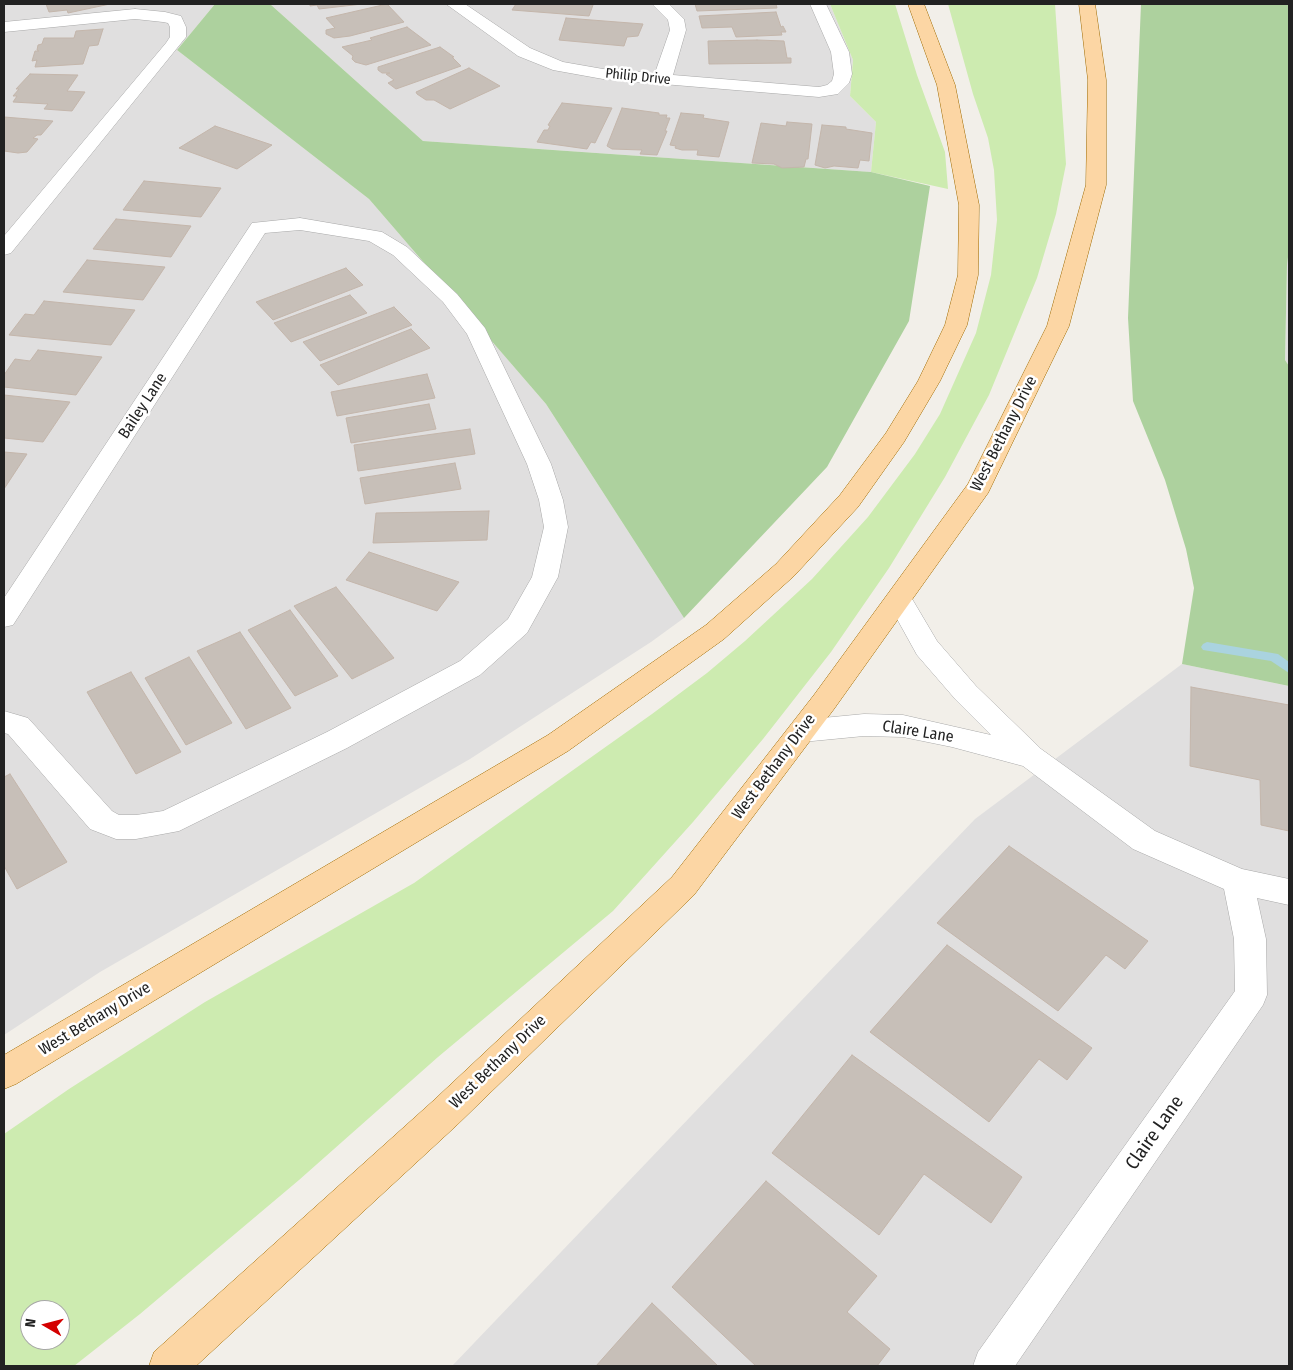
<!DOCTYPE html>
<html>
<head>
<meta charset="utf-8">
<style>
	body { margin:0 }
	#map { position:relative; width:1293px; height:1370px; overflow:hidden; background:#f2efe9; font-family:"Fira Sans Condensed",sans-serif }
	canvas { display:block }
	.frame { position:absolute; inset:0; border:5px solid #222; pointer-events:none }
	.north { position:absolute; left:20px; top:1300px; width:50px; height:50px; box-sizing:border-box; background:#fff; border:1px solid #a7a7a7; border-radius:50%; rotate:278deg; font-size:14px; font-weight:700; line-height:20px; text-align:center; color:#222 }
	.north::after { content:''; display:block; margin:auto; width:18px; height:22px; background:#d40000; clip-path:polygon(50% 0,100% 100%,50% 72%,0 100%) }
</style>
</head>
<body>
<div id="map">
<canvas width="1293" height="1370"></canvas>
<div class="frame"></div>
<div class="north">N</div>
</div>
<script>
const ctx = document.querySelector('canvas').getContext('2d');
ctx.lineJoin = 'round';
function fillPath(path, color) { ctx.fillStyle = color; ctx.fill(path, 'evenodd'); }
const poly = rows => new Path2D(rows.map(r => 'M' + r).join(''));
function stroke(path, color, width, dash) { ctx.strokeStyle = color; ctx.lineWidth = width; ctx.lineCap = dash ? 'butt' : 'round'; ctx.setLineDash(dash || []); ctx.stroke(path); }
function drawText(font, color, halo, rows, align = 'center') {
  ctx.font = font + ' "Fira Sans Condensed",sans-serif'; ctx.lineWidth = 5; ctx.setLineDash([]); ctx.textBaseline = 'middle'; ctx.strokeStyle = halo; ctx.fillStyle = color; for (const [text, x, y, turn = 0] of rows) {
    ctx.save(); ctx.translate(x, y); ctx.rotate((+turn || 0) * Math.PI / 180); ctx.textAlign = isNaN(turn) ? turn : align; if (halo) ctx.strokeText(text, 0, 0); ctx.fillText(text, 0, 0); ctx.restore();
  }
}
fillPath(poly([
	[4,4,215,4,177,50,369,199,546,404,684,618,651,642,470,759,100,972,4,1035],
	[270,4,830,4,853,60,850,96,876,122,871,172,423,141],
	[1289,249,1289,366,1285,360,1287,265],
	[1182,664,1289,686,1289,1366,452,1366,975,819]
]), '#e0dfdf');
fillPath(poly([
	[830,4,895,4,917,75,945,152,948,189,871,172,876,122,850,96,853,60],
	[948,4,1055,4,1066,164,1056,214,1037,278,989,395,945,477,889,568,831,652,763,739,693,822,613,911,438,1057,299,1180,140,1314,74,1366,4,1366,4,1134,69,1089,205,1002,414,883,652,714,707,673,745,641,812,579,868,517,915,454,940,414,976,333,991,275,997,220,994,170,988,138,973,94],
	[30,1310,60,1310,60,1340,30,1340]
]), '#cdebb0');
fillPath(poly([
	[215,4,270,4,423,141,871,172,930,186,909,321,827,467,684,618,546,404,369,199,177,50],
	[1141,4,1289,4,1289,249,1287,265,1285,360,1289,366,1289,686,1182,664,1194,588,1186,549,1165,480,1133,401,1128,318]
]), '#add19e');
fillPath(poly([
	[1207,642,1278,654,1289,662,1289,673,1271,661,1203,650,1201,647,1203,644,1207,642]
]), '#aad3df');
const building = poly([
	[46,4,110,4,68,13,67,10,49,12,46,4],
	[310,4,362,4,319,9,317,5,310,6,310,4],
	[387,4,404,22,350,36,334,38,326,34,326,30,335,28,326,18,387,4],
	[516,4,592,4,593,5,589,16,512,10,516,4],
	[695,4,776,4,777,8,697,11,695,4],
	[776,12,781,27,783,26,786,32,781,32,782,35,736,37,732,27,702,28,699,16,776,12],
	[566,18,643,24,638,36,627,37,624,46,559,40,566,18],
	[407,27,431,45,366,65,355,62,352,59,353,56,342,47,372,40,370,38,407,27],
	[103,29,98,45,89,46,83,64,35,67,37,60,32,61,35,51,39,51,37,50,38,45,42,44,44,38,74,38,76,31,103,29],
	[757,40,784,41,787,58,791,58,791,63,709,64,708,41,757,40],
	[440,47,454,57,452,57,461,66,396,89,388,83,394,80,386,74,390,73,382,73,378,70,378,67,440,47],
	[469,68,500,86,450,109,434,100,426,100,417,94,416,92,469,68],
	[30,74,78,75,67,91,85,92,72,111,44,109,48,104,13,102,17,96,13,96,19,89,16,89,30,74],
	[562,103,612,108,595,143,591,142,587,149,537,142,544,130,548,130,550,126,548,125,562,103],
	[622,108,659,113,659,115,667,115,666,118,670,118,665,131,667,131,657,155,640,154,642,150,612,149,607,146,622,108],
	[681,113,704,115,703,118,729,122,719,157,697,155,698,150,682,150,675,148,676,146,670,145,681,113],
	[4,117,53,121,41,135,37,135,33,138,38,139,27,152,18,153,4,151,4,117],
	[787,122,812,124,808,159,806,159,804,167,782,168,774,164,752,163,761,123,786,126,787,122],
	[822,125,846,127,846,129,872,133,869,161,860,160,858,168,834,166,825,168,815,165,822,125],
	[215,126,272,145,237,169,179,148,215,126],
	[144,181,221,188,201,217,123,210,144,181],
	[116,219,191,226,171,257,93,249,116,219],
	[87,260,165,267,143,300,63,292,87,260],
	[346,268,363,285,273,320,256,302,346,268],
	[350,295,367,313,291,342,274,323,350,295],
	[44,301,135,310,111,345,9,335,25,314,34,315,44,301],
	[394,307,412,325,320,361,303,342,394,307],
	[411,329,430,348,338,385,320,365,411,329],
	[38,350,102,357,76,395,4,387,4,375,15,359,30,361,38,350],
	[427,374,435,398,337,416,331,392,427,374],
	[4,395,70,402,43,442,4,438,4,395],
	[429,404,436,429,351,443,346,418,429,404],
	[470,429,475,454,358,471,354,445,470,429],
	[4,452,27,454,4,489,4,452],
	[455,463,461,489,365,504,360,478,455,463],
	[489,511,487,540,373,543,376,513,489,511],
	[369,552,459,582,437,611,346,580,369,552],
	[336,587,394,658,352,679,294,606,336,587],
	[290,610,338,676,295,696,248,630,290,610],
	[240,632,291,708,246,729,197,651,240,632],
	[189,657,232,723,186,745,145,678,189,657],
	[131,672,181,752,136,774,87,692,131,672],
	[1191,687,1289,705,1289,831,1261,825,1260,780,1190,766,1191,687],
	[10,774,67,862,17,889,4,866,4,777,10,774],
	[1009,846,1148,941,1125,969,1106,955,1058,1011,937,923,1009,846],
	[947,945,1092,1048,1067,1080,1039,1059,989,1122,870,1032,947,945],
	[852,1055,1022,1177,991,1223,924,1174,879,1235,772,1153,852,1055],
	[766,1181,877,1276,847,1312,890,1349,877,1366,756,1366,672,1287,766,1181],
	[652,1303,718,1366,596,1366,652,1303]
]);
fillPath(building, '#c7bfb8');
stroke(building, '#c4b6ab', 1);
const minor = poly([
	[446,4,465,4,530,48,563,62,603,69,655,73,670,30,668,20,652,4,669,4,684,19,686,30,673,75,819,87,827,85,832,81,834,74,831,52,810,4,826,4,849,52,852,74,849,83,838,94,819,97,603,79,553,70,518,56,446,4],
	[135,9,165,12,181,16,186,27,186,37,11,253,4,255,4,236,166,43,170,37,170,27,168,23,163,22,135,19,4,32,4,22,135,9],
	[300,218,382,232,407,247,457,294,485,328,551,464,563,500,568,527,558,577,527,633,480,675,347,748,179,831,136,839,116,839,90,829,8,734,4,733,4,711,28,718,112,811,119,815,136,815,163,811,327,732,460,661,508,619,532,577,544,527,539,500,527,464,467,334,443,302,393,255,369,241,300,230,265,233,13,625,4,627,4,598,252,223,300,218],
	[899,590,908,592,937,641,976,686,1041,749,1155,831,1242,869,1289,879,1289,905,1257,898,1266,939,1267,995,1263,1005,1015,1366,973,1366,978,1352,1235,991,1234,939,1224,889,1133,849,1023,766,952,747,903,737,864,736,802,742,792,739,788,731,792,723,802,720,864,714,903,715,991,735,956,700,917,655,886,599,890,592,899,590]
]);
const major = poly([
	[908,4,924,4,955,85,979,205,978,275,967,325,940,381,904,442,858,507,794,576,724,639,568,751,16,1084,4,1089,4,1055,548,735,706,625,776,564,840,495,886,433,918,381,945,325,958,275,959,205,937,85,908,4],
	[1079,4,1095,4,1106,80,1106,185,1069,326,988,493,834,709,694,895,457,1125,196,1366,149,1366,154,1352,433,1101,672,877,814,695,968,484,1047,326,1086,185,1088,80,1079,4]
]);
stroke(minor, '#a9a9a9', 1);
stroke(major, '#a06b00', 1);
fillPath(minor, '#fff');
fillPath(major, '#fcd6a4');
drawText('14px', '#222', '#fff', [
	["Philip Drive",638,77,6]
]);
drawText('16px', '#222', '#fff', [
	["Bailey Lane",143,406,-57],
	["West Bethany Drive",1004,434,-63],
	["Claire Lane",918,732,9],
	["West Bethany Drive",774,767,-53],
	["West Bethany Drive",95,1019,-31],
	["West Bethany Drive",498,1062,-44]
]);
drawText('19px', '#222', '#fff', [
	["Claire Lane",1155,1133,-55]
]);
</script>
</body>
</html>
